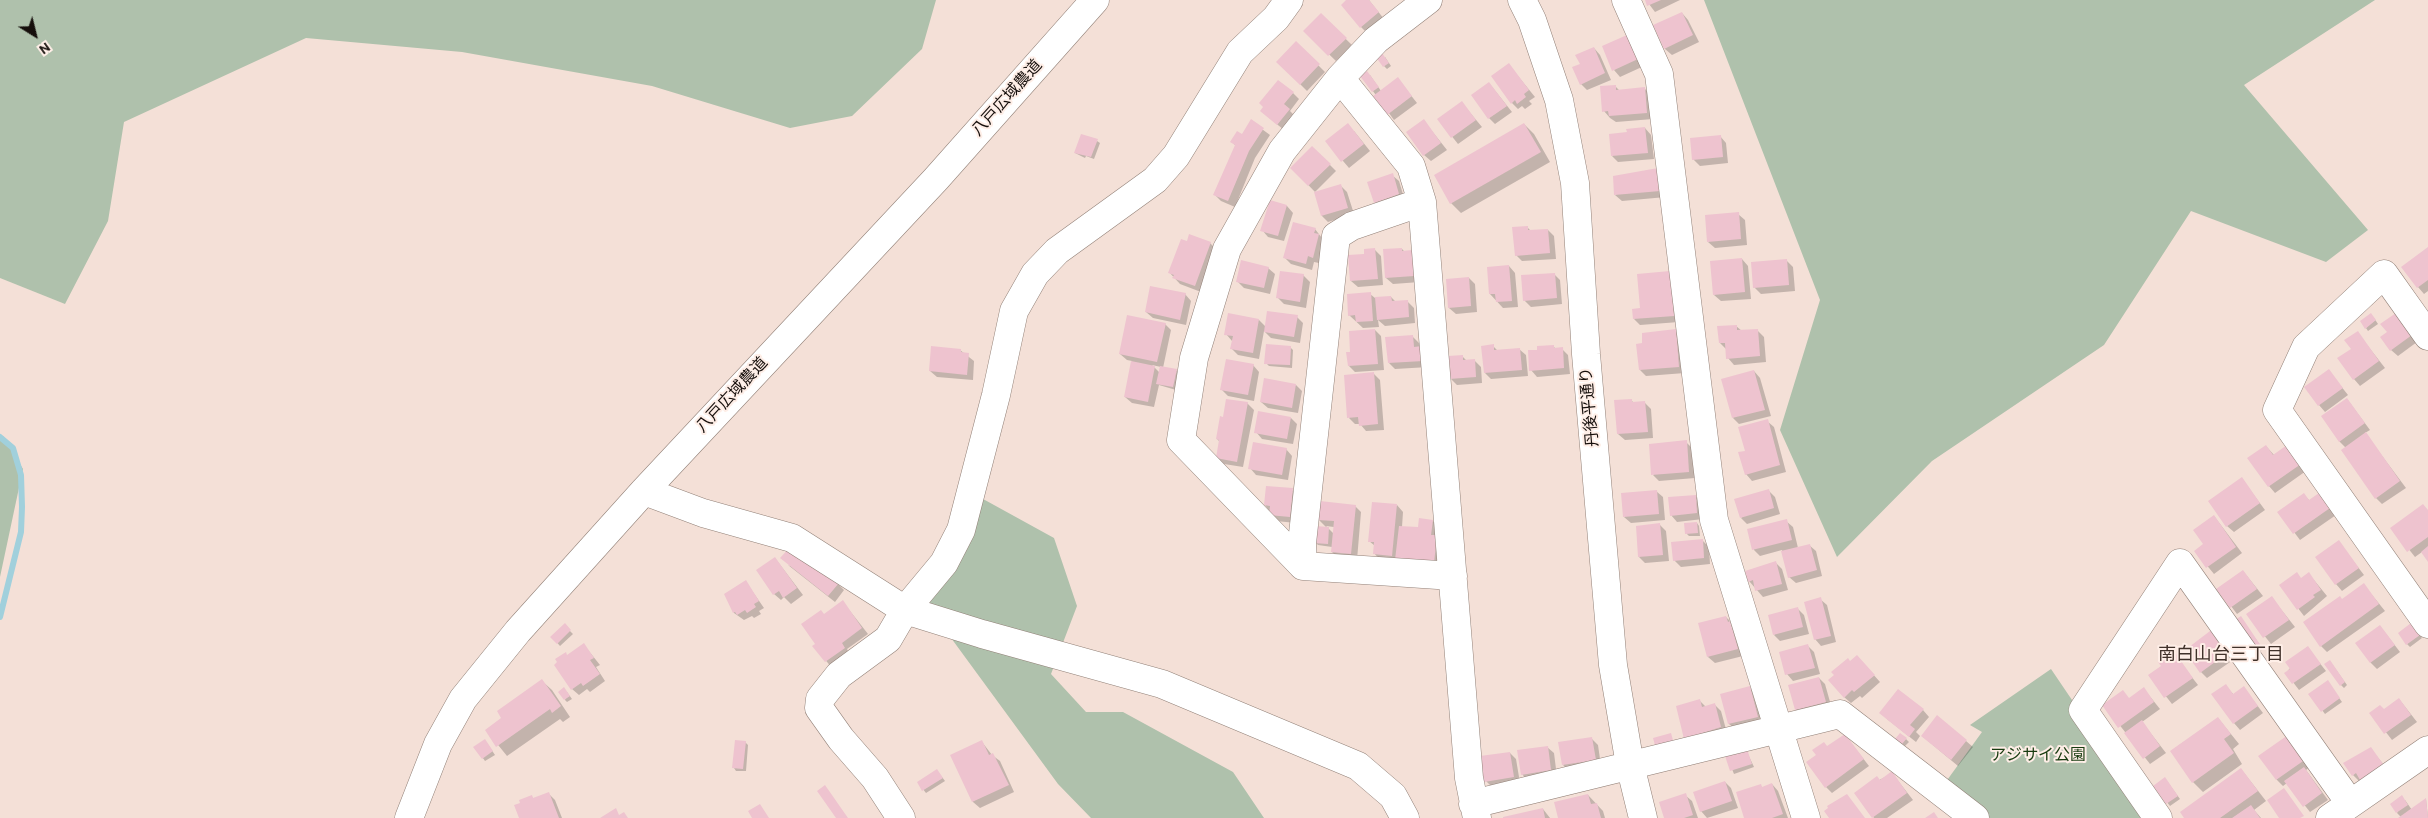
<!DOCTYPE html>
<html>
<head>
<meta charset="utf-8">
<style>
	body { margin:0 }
	#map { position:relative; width:2428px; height:818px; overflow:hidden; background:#f4e0d7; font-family:Overpass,sans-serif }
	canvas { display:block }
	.north { position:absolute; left:10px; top:10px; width:50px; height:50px; -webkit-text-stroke:4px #feeee7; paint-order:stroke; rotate:144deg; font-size:14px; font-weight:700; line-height:20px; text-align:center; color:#160f0c }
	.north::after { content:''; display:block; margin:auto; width:18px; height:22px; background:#160f0c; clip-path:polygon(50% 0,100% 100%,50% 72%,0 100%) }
</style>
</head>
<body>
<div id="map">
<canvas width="2428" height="818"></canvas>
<div class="north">N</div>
</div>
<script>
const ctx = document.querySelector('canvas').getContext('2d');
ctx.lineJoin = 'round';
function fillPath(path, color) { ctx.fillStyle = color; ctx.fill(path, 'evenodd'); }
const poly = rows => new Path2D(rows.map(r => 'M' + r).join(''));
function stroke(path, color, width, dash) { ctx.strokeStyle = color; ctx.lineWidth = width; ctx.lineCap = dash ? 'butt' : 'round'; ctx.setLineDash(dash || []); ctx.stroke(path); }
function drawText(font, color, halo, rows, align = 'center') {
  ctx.font = font + ' Overpass,"Noto Sans JP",sans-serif'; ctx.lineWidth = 4; ctx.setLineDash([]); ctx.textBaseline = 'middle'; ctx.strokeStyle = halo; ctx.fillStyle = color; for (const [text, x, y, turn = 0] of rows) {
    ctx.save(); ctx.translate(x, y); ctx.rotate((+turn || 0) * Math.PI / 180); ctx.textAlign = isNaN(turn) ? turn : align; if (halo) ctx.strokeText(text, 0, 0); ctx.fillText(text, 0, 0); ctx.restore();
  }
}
fillPath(poly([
	[0,0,936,0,922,49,852,116,790,128,652,86,462,52,306,38,124,122,108,221,65,304,0,278],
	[1704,0,2375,0,2244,85,2368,230,2326,262,2191,211,2104,345,1932,461,1837,557,1780,430,1820,300],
	[0,436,3,436,23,469,0,577],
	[974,494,1054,538,1077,606,1051,674,1086,712,1123,712,1233,772,1264,818,1091,818,1058,784,913,586],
	[2051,669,2152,818,1990,818,1945,783,1982,732,1970,725]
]), '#afc1ac');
fillPath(poly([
	[1348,0,1369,0,1384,19,1367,33,1361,27],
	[1646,0,1680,0,1655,12],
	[1682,13,1688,20,1699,42,1672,55,1665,49,1655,26],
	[1321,15,1352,45,1336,61,1305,31],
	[1627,36,1644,66,1620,77,1614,70],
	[1296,43,1325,72,1307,91,1278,62],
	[1594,48,1600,55,1611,80,1587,90,1581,84,1581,65],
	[1385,57,1391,66,1387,69,1384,66],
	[1509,65,1535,97,1529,101,1532,104,1525,109,1522,106,1518,109,1512,103],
	[1370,75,1381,91,1398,79,1417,103,1394,120,1362,76],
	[1489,83,1512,112,1495,124,1489,118],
	[1615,86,1620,91,1645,89,1651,95,1653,119,1616,122,1610,118,1604,111],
	[1293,93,1299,99,1290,111,1295,116,1284,130,1261,111],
	[1462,103,1482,127,1458,144,1439,120],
	[1251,121,1270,135,1255,158,1235,207,1221,201,1214,194,1236,146,1232,142,1242,135],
	[1424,121,1447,150,1431,161,1424,155],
	[1524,124,1534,134,1550,162,1461,213,1451,203],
	[1645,128,1651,135,1654,159,1618,162,1612,156],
	[1354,131,1370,151,1349,168,1326,141],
	[1720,136,1726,143,1728,163,1700,166,1693,159],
	[1097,141,1100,143,1094,159,1086,156,1085,158,1075,153],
	[1312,147,1336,171,1315,192,1292,168],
	[1658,170,1666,197,1622,201,1615,195],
	[1392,175,1399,181,1405,201,1381,208,1375,202],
	[1340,185,1347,192,1354,214,1328,222,1322,216,1315,193],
	[1271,201,1287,206,1293,213,1284,241,1268,237,1262,230],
	[1738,214,1745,220,1747,245,1715,248,1708,242],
	[1527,227,1531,231,1548,230,1554,236,1556,259,1522,261,1516,255],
	[1315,229,1325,242,1319,263,1314,262,1312,270,1291,264,1285,258],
	[1210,243,1217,250,1201,292,1180,284,1169,272],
	[2428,248,2428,291,2424,294,2418,287],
	[1402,249,1405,252,1411,251,1418,258,1420,282,1393,284,1386,278,1384,251],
	[1375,250,1381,256,1383,285,1358,287,1351,281,1366,255],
	[1742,259,1748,266,1751,299,1721,301,1714,295],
	[1786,260,1793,267,1795,291,1761,294,1754,287],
	[1509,266,1515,273,1518,307,1503,308,1490,294],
	[1268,268,1275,274,1270,294,1244,288,1238,282],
	[1669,272,1679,322,1640,325,1634,319],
	[1554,274,1560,280,1562,304,1531,307,1524,300],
	[1303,275,1310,282,1306,308,1284,304,1278,298],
	[1469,278,1475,284,1477,312,1456,314,1449,308],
	[1185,294,1191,301,1186,325,1153,318,1146,312],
	[1370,294,1375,298,1391,297,1396,302,1407,301,1414,308,1415,323,1385,326,1378,320,1379,327,1363,328,1349,315],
	[2396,314,2417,342,2398,356,2391,350],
	[1297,317,1303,323,1300,343,1271,338,1264,331,1259,359,1238,355,1232,349,1232,341,1226,334,1259,320,1266,327],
	[2374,318,2378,324,2368,331,2366,328],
	[1165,324,1171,330,1163,368,1176,370,1179,373,1176,390,1159,385,1154,407,1132,403,1125,397,1132,361,1127,360,1120,354],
	[1152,365,1161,367,1160,373],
	[1736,326,1742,331,1757,330,1764,337,1766,362,1734,365,1728,358,1727,350,1720,343],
	[1375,330,1381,336,1384,370,1355,372,1349,366,1352,353],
	[1676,331,1682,337,1685,373,1646,376,1640,370],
	[2357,332,2385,368,2360,386,2354,379,2352,349],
	[1412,336,1419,343,1429,367,1395,369,1389,363],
	[1493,346,1498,351,1519,349,1526,355,1528,376,1491,379,1485,373],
	[1553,346,1556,349,1562,349,1568,355,1570,374,1537,377,1531,370,1539,351],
	[1290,347,1293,350,1292,368,1269,366,1266,363],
	[960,350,974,361,973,380,937,377,930,371],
	[1462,356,1467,361,1474,360,1481,367,1482,383,1457,385,1451,379],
	[1253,365,1259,372,1254,401,1228,396,1222,390],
	[1754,371,1760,378,1771,416,1739,424,1733,418],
	[2329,371,2348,395,2325,412,2319,405],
	[1374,374,1380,380,1384,430,1366,431,1360,424,1355,424,1349,418],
	[1296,385,1302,391,1298,413,1268,408,1261,402],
	[2347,399,2370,430,2365,433,2406,488,2382,504,2376,498,2346,448,2339,441],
	[1631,400,1634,403,1645,403,1651,409,1653,438,1625,440,1618,434],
	[1247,403,1254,410,1243,467,1224,464,1217,458,1220,442,1217,439,1224,418],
	[1291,418,1297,424,1293,444,1262,439,1256,432],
	[1767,421,1774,427,1786,472,1752,481,1746,474,1747,452],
	[1686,442,1692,448,1695,478,1659,481,1653,475],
	[2266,446,2274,455,2287,446,2306,471,2275,493,2269,486],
	[1286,449,1292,456,1288,480,1256,475,1250,468],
	[2242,479,2265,510,2234,532,2227,526],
	[1292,490,1299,496,1296,523,1276,521,1265,505],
	[1768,490,1775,497,1780,514,1747,524,1741,518],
	[1656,491,1663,497,1665,520,1631,523,1624,517],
	[2319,494,2336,515,2300,540,2279,512,2304,495,2310,501],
	[1695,496,1702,502,1703,519,1677,522,1671,515],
	[1397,505,1403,512,1402,527,1419,529,1433,521,1439,527,1441,569,1380,560,1374,553,1375,546,1369,541],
	[1355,506,1361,512,1357,560,1338,558,1332,552,1332,547,1318,545,1315,542,1328,529,1319,520],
	[1326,526,1334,527,1334,534],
	[2428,510,2428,560,2422,552,2415,557,2392,528],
	[2214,516,2242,553,2214,574,2195,551,2205,544],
	[1786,521,1793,527,1798,548,1809,545,1816,551,1822,576,1796,583,1789,577,1782,550,1760,556,1754,550,1748,530],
	[1697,523,1699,526,1700,536,1689,536,1686,533],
	[1660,525,1666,531,1669,561,1645,563,1639,557],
	[1702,540,1709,547,1710,564,1681,567,1674,560],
	[2338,541,2364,575,2342,591,2336,584],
	[775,558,803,595,791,604,784,597,781,600,774,594],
	[1776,563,1782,569,1788,590,1763,597,1749,581],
	[788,565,838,584,844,590,835,602],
	[2243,571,2263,596,2237,614,2218,589],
	[2309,574,2327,596,2304,616,2281,586,2302,579],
	[746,582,764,608,759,611,761,614,754,618,752,616,744,620,734,613,726,594],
	[2364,585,2385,611,2327,652,2321,646,2343,600],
	[2272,598,2295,627,2271,644,2248,615],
	[1820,599,1827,605,1836,642,1821,646,1815,639],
	[843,602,868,634,847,649,850,655,832,668,814,646,817,644,824,615],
	[1797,608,1804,615,1809,634,1780,641,1774,635],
	[1726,617,1732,623,1743,656,1715,663,1708,657],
	[2243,621,2263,649,2259,652,2257,649],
	[564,625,573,634,560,646,552,637],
	[2380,626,2400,652,2377,669,2370,662],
	[2414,627,2422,638,2410,647,2407,644],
	[2214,630,2236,658,2207,678,2201,672],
	[584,645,600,665,596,667,605,681,590,692,587,689,579,695,572,689,568,656],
	[1808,646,1814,652,1820,674,1793,681,1787,674],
	[2307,647,2326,671,2299,690,2286,673],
	[2173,653,2198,685,2172,704,2150,676,2163,666],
	[1850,662,1863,663,1880,682,1862,698,1860,696,1851,703,1844,697],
	[2332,664,2347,685,2344,688,2341,685],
	[1819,678,1825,684,1832,709,1803,716,1796,710,1790,686],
	[542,681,552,690,570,717,563,722,560,719,507,756,486,730,503,718],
	[2330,685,2342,702,2325,714,2310,694],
	[2226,686,2234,695,2244,688,2263,713,2240,730,2234,723],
	[1749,687,1756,694,1763,723,1736,730,1729,724,1722,695],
	[2144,689,2160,709,2142,722,2166,753,2150,764,2104,705,2130,699],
	[567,692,572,699,567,702,565,700],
	[2399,699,2417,722,2392,740,2371,713,2384,710],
	[1700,701,1706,707,1715,705,1721,711,1727,733,1692,745],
	[1923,710,1929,717,1916,732,1920,736,1916,742,1887,719],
	[1938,717,1973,747,1958,766,1922,736],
	[2218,718,2239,744,2233,749,2242,764,2203,792,2193,782,2171,751],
	[1845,735,1869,766,1832,793,1826,787],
	[2288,736,2311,766,2306,770,2328,800,2310,812,2287,783,2283,786,2277,780,2260,756],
	[1592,739,1598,745,1601,766,1569,771,1563,765],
	[1906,739,1909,742,1905,746,1900,742],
	[745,742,748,745,746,771,736,771,734,768],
	[982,742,992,755,1000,761,1014,792,980,808,973,802,952,756],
	[487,743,495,755,485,761,475,747],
	[1547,747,1554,753,1557,777,1528,781,1522,774],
	[2370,748,2389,771,2359,781,2353,775],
	[1746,750,1754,767,1734,774,1727,757],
	[1510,753,1516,759,1520,783,1492,787,1486,781],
	[2241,769,2266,801,2254,810,2261,818,2186,818],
	[939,773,945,781,926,793,918,783],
	[1892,773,1913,800,1887,818,1874,818,1856,793],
	[2167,781,2180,799,2170,806,2154,786],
	[1725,782,1731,788,1738,808,1707,818,1701,811],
	[1772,784,1778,791,1788,818,1746,818,1760,785,1763,788],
	[548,793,555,800,562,818,521,818,522,804,531,796,534,799],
	[1588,795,1603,811,1605,818,1559,818],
	[1685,795,1692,801,1698,818,1666,818],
	[2426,799,2428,818,2402,818,2397,813,2405,800,2412,810],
	[1543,809,1550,818,1508,818]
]), '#0003');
stroke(poly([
	[0,437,13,448,21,475,22,507,21,532,0,617]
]), '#a1d0dc', 6);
fillPath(poly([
	[1346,0,1369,0,1379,12,1360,28,1341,5],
	[1645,0,1661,0,1647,6],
	[1682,12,1693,35,1664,49,1653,25],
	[1321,13,1347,38,1328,56,1303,31],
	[1627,35,1638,59,1612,71,1602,46],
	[1296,41,1320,64,1300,85,1276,62],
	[1594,47,1605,73,1580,85,1572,67,1580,64,1575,55],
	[1382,53,1389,63,1383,67,1376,57],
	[1509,63,1529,90,1524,94,1526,97,1517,104,1515,100,1511,104,1491,76],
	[1367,71,1379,87,1372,92,1360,76],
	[1398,77,1412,96,1387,115,1373,96],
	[1278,80,1294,92,1284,104,1290,109,1277,125,1260,111,1263,107,1259,103],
	[1489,82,1507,106,1488,119,1471,95],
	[1616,85,1616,90,1645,87,1647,113,1609,116,1608,111,1602,112,1600,86],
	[1462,101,1476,120,1451,138,1437,119],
	[1251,119,1264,128,1249,151,1228,201,1213,195,1235,145,1230,142,1237,131,1242,134],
	[1424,119,1441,143,1423,156,1406,132],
	[1348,123,1364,144,1341,162,1325,141],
	[1524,123,1541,152,1450,204,1434,175],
	[1645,127,1648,153,1611,156,1609,134,1627,132,1626,129],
	[1081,134,1098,139,1091,157,1074,153],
	[1721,135,1723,157,1692,160,1690,138],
	[1312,146,1331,164,1308,186,1290,168],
	[1658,168,1660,191,1614,195,1613,176],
	[1393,173,1399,194,1374,203,1367,182],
	[1341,184,1348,208,1321,216,1314,192],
	[1270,200,1287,205,1278,236,1260,231],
	[1739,212,1741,239,1707,242,1705,215],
	[1293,222,1316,228,1314,233,1319,234,1313,258,1308,256,1306,264,1283,258],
	[1528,226,1528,230,1548,229,1550,253,1515,256,1512,227],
	[1189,234,1211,242,1195,286,1172,278,1174,275,1168,273,1181,239,1187,241],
	[2428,247,2428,280,2417,288,2401,267],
	[1375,248,1378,279,1350,281,1348,255,1364,254,1364,249],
	[1402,248,1402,251,1412,250,1414,276,1385,278,1383,249],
	[1742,258,1745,292,1713,295,1710,261],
	[1787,259,1789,285,1753,288,1751,262],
	[1241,260,1269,267,1264,288,1236,282],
	[1509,265,1512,301,1496,302,1495,294,1489,294,1487,267],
	[1280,271,1304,274,1300,302,1276,298],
	[1670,271,1674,316,1633,319,1632,309,1640,308,1637,274],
	[1555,273,1557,298,1523,301,1521,275],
	[1469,277,1471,306,1448,308,1446,279],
	[1150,286,1186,293,1180,320,1145,312],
	[1371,292,1373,321,1356,322,1355,315,1348,316,1347,294],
	[1391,296,1392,301,1408,300,1409,317,1377,320,1375,297],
	[1267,311,1298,315,1294,337,1264,332],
	[1228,313,1259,319,1253,353,1230,349,1233,336,1224,335],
	[2371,313,2376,320,2365,329,2360,321],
	[2396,313,2412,335,2390,351,2380,337,2387,332,2380,324],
	[1127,315,1166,323,1157,362,1119,354],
	[1737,325,1737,330,1758,329,1760,356,1726,359,1725,343,1719,343,1717,326],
	[1375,329,1378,364,1348,366,1346,352,1350,352,1349,331],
	[1676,329,1679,367,1639,370,1636,344,1642,343,1642,333],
	[2358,331,2379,361,2353,380,2337,358,2351,349,2344,340],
	[1413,335,1414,347,1422,346,1423,361,1388,363,1385,337],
	[1266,344,1291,346,1290,365,1264,364],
	[1494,344,1494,350,1520,348,1522,370,1484,373,1481,346],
	[1554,345,1554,348,1563,347,1564,368,1529,371,1528,350,1537,350,1537,346],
	[931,346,961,349,961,352,969,353,967,375,929,371],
	[1463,355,1463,360,1475,359,1476,377,1449,379,1448,356],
	[1226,359,1254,364,1248,395,1220,390],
	[1131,361,1155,366,1148,402,1124,397],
	[1160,366,1177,369,1173,387,1156,384],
	[2329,369,2343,388,2318,406,2304,387],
	[1754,370,1765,410,1732,418,1721,379],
	[1374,372,1378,424,1359,426,1358,417,1347,418,1344,375],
	[1264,378,1296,384,1292,408,1260,402],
	[2347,398,2365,423,2339,442,2321,416],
	[1226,399,1248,402,1237,462,1216,458,1219,440,1216,439,1220,416,1223,417],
	[1632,399,1632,402,1645,401,1648,432,1617,434,1614,400],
	[1258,411,1291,417,1287,439,1254,433],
	[1768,419,1780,465,1745,475,1738,452,1745,451,1738,427],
	[2366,432,2400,481,2375,499,2341,450],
	[1687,440,1689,472,1651,475,1649,444],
	[1253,442,1287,448,1282,475,1248,469],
	[2266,445,2273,455,2287,445,2301,464,2268,487,2247,458],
	[2242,477,2260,503,2226,527,2208,501],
	[1266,486,1293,488,1290,517,1269,515,1270,506,1264,505],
	[1769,489,1774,508,1740,518,1734,499],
	[1657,490,1659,514,1623,517,1621,493],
	[2304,493,2309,500,2319,493,2330,508,2293,534,2277,512],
	[1696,495,1697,513,1670,516,1668,497],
	[1320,501,1356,505,1351,554,1331,552,1334,521,1318,520],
	[1372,502,1397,504,1392,556,1373,554,1374,542,1368,542],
	[2423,504,2428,510,2428,537,2407,552,2390,528],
	[2214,515,2236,547,2206,568,2194,551,2203,544,2193,530],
	[1419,518,1433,520,1431,535,1437,535,1434,563,1395,560,1399,526,1418,527],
	[1787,519,1792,540,1752,550,1747,529],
	[1697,522,1698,533,1685,534,1684,523],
	[1660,523,1663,555,1638,557,1636,526],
	[1315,526,1329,527,1328,544,1314,543],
	[1703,539,1704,558,1673,561,1671,542],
	[2339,540,2359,568,2335,585,2315,557],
	[1810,544,1817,570,1788,578,1781,551],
	[792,545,839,583,828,596,780,558],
	[2428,546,2428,562,2421,552],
	[775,557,797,588,783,598,779,591,773,595,756,570],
	[1776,561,1782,584,1755,591,1753,580,1748,582,1745,571],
	[2243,570,2257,589,2230,608,2216,589],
	[2297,572,2301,578,2309,572,2321,590,2313,595,2315,597,2297,610,2279,585],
	[746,580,759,601,754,604,756,607,747,613,745,610,737,615,735,612,733,613,724,594],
	[2364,583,2379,604,2320,647,2303,622,2340,596,2342,599],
	[2272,596,2289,620,2263,638,2246,614],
	[1821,597,1831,636,1814,640,1804,602],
	[843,600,862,628,842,643,845,648,825,662,812,646,815,644,801,624,821,610,824,614],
	[1798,607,1803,627,1773,635,1768,615],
	[1726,616,1728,622,1730,621,1738,649,1707,657,1698,623],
	[2241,616,2261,646,2256,650,2235,620],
	[565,623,571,630,557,644,550,637],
	[2411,623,2420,635,2406,645,2398,633],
	[2380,625,2395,645,2370,663,2355,643],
	[2214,628,2230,651,2200,673,2189,657,2193,654,2189,647],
	[584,643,594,658,590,660,600,674,583,686,581,683,571,690,554,665,557,662,555,659,566,652,567,655],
	[1808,644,1815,668,1785,675,1779,652],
	[2308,646,2321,664,2292,684,2284,673,2290,669,2285,662],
	[2174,651,2193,678,2164,698,2148,675,2161,666,2158,662],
	[1857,655,1875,675,1854,692,1852,690,1844,698,1828,680,1834,675,1831,672,1848,658,1850,661],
	[2330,660,2345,682,2340,686,2324,664],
	[1819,677,1826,702,1795,710,1788,685],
	[542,679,561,706,552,713,550,709,496,747,485,730,501,718,497,711],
	[2328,680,2340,698,2321,712,2308,694],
	[2226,684,2233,694,2244,686,2258,706,2233,724,2211,694],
	[1750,686,1758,717,1728,724,1720,694],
	[564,687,570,696,564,700,558,692],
	[2144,687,2154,702,2118,728,2102,705,2123,690,2129,698],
	[1898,689,1924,709,1910,725,1915,729,1909,737,1879,713],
	[2399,698,2411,715,2384,734,2369,713,2380,705,2384,709],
	[1700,699,1702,707,1715,703,1721,727,1684,739,1676,706],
	[1937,715,1967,740,1951,760,1921,736],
	[2218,717,2231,734,2224,739,2234,753,2192,783,2170,751],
	[2142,720,2160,746,2143,759,2124,733],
	[1671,733,1674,744,1656,749,1653,738],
	[1900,733,1907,738,1902,744,1895,739],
	[1845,734,1864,759,1825,788,1806,762,1816,755,1812,750,1824,742,1827,746],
	[2288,735,2306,759,2276,780,2258,756],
	[1592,737,1596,760,1562,765,1558,742],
	[485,739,493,751,482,759,473,747],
	[735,740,746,741,743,769,732,768],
	[982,740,989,755,993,753,1009,785,972,802,950,755],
	[1548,746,1551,770,1521,775,1517,750],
	[2371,747,2383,764,2360,780,2356,773,2352,776,2343,763],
	[1747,749,1752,764,1730,771,1725,756],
	[1510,752,1514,777,1484,782,1480,756],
	[2304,767,2322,793,2303,807,2284,781],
	[2241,768,2258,791,2220,818,2184,818,2180,812],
	[937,769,943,778,922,791,917,782],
	[1892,771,1907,793,1872,818,1854,793,1877,776,1880,780],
	[2165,777,2178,796,2166,804,2153,786],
	[1725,781,1732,801,1700,812,1693,792],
	[1772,783,1783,814,1772,818,1744,818,1736,792,1761,784,1762,787],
	[825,785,848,818,836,818,817,791],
	[2284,788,2304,816,2300,818,2279,818,2267,800],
	[549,792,559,818,519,818,514,805,520,803,519,800,532,795,533,798],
	[1686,793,1693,815,1684,818,1664,818,1659,802],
	[1588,794,1591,804,1597,803,1601,818,1558,818,1554,802],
	[1847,794,1865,818,1829,818,1824,811,1828,808,1827,806],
	[2402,795,2408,805,2396,813,2390,804],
	[2426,798,2428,818,2398,818],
	[760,804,769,818,752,818,748,811],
	[2251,805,2260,818,2232,818],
	[616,808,619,815,624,812,628,818,600,818],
	[1543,808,1545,818,1503,818,1503,817],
	[1934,812,1938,818,1925,818]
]), '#eec3cf');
const minor = poly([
	[1428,0,1376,40,1340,78,1282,151,1227,249,1194,358,1181,440,1303,566,1453,576],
	[1522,0,1532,20,1559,100,1575,183,1586,354,1613,665,1630,765,1643,818],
	[1626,0,1659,74,1714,520,1806,818],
	[1340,78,1411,166,1422,202,1469,778,1477,818],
	[2428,336,2384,274,2306,347,2277,410,2428,624],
	[644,491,703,513,792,538,905,610,982,634,1162,684,1358,766,1393,796,1405,818],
	[1303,566,1302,543,1336,236,1352,226,1422,202],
	[1473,804,1840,714,1975,818],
	[409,818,438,744,463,699,518,631,644,491,936,179,1095,0],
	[901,818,875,778,841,739,819,708,820,699,839,675,888,639,905,610,944,563,961,530,996,395,1014,311,1035,274,1057,251,1155,180,1176,156,1240,52,1276,18,1289,0],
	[2158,818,2083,710,2180,563,2350,803],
	[2330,818,2428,750]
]);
stroke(minor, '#928178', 29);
stroke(minor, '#fff', 28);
drawText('16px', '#160f0c', '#feeee7', [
	["八戸広域農道",1008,99,-48],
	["八戸広域農道",733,396,-47],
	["丹後平通り",1591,407,-95]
]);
drawText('16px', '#173b0f', '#feeee7', [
	["アジサイ公園",2038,757]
]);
drawText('18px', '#40312a', '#feeee7', [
	["南白山台三丁目",2221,656]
]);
</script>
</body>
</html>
